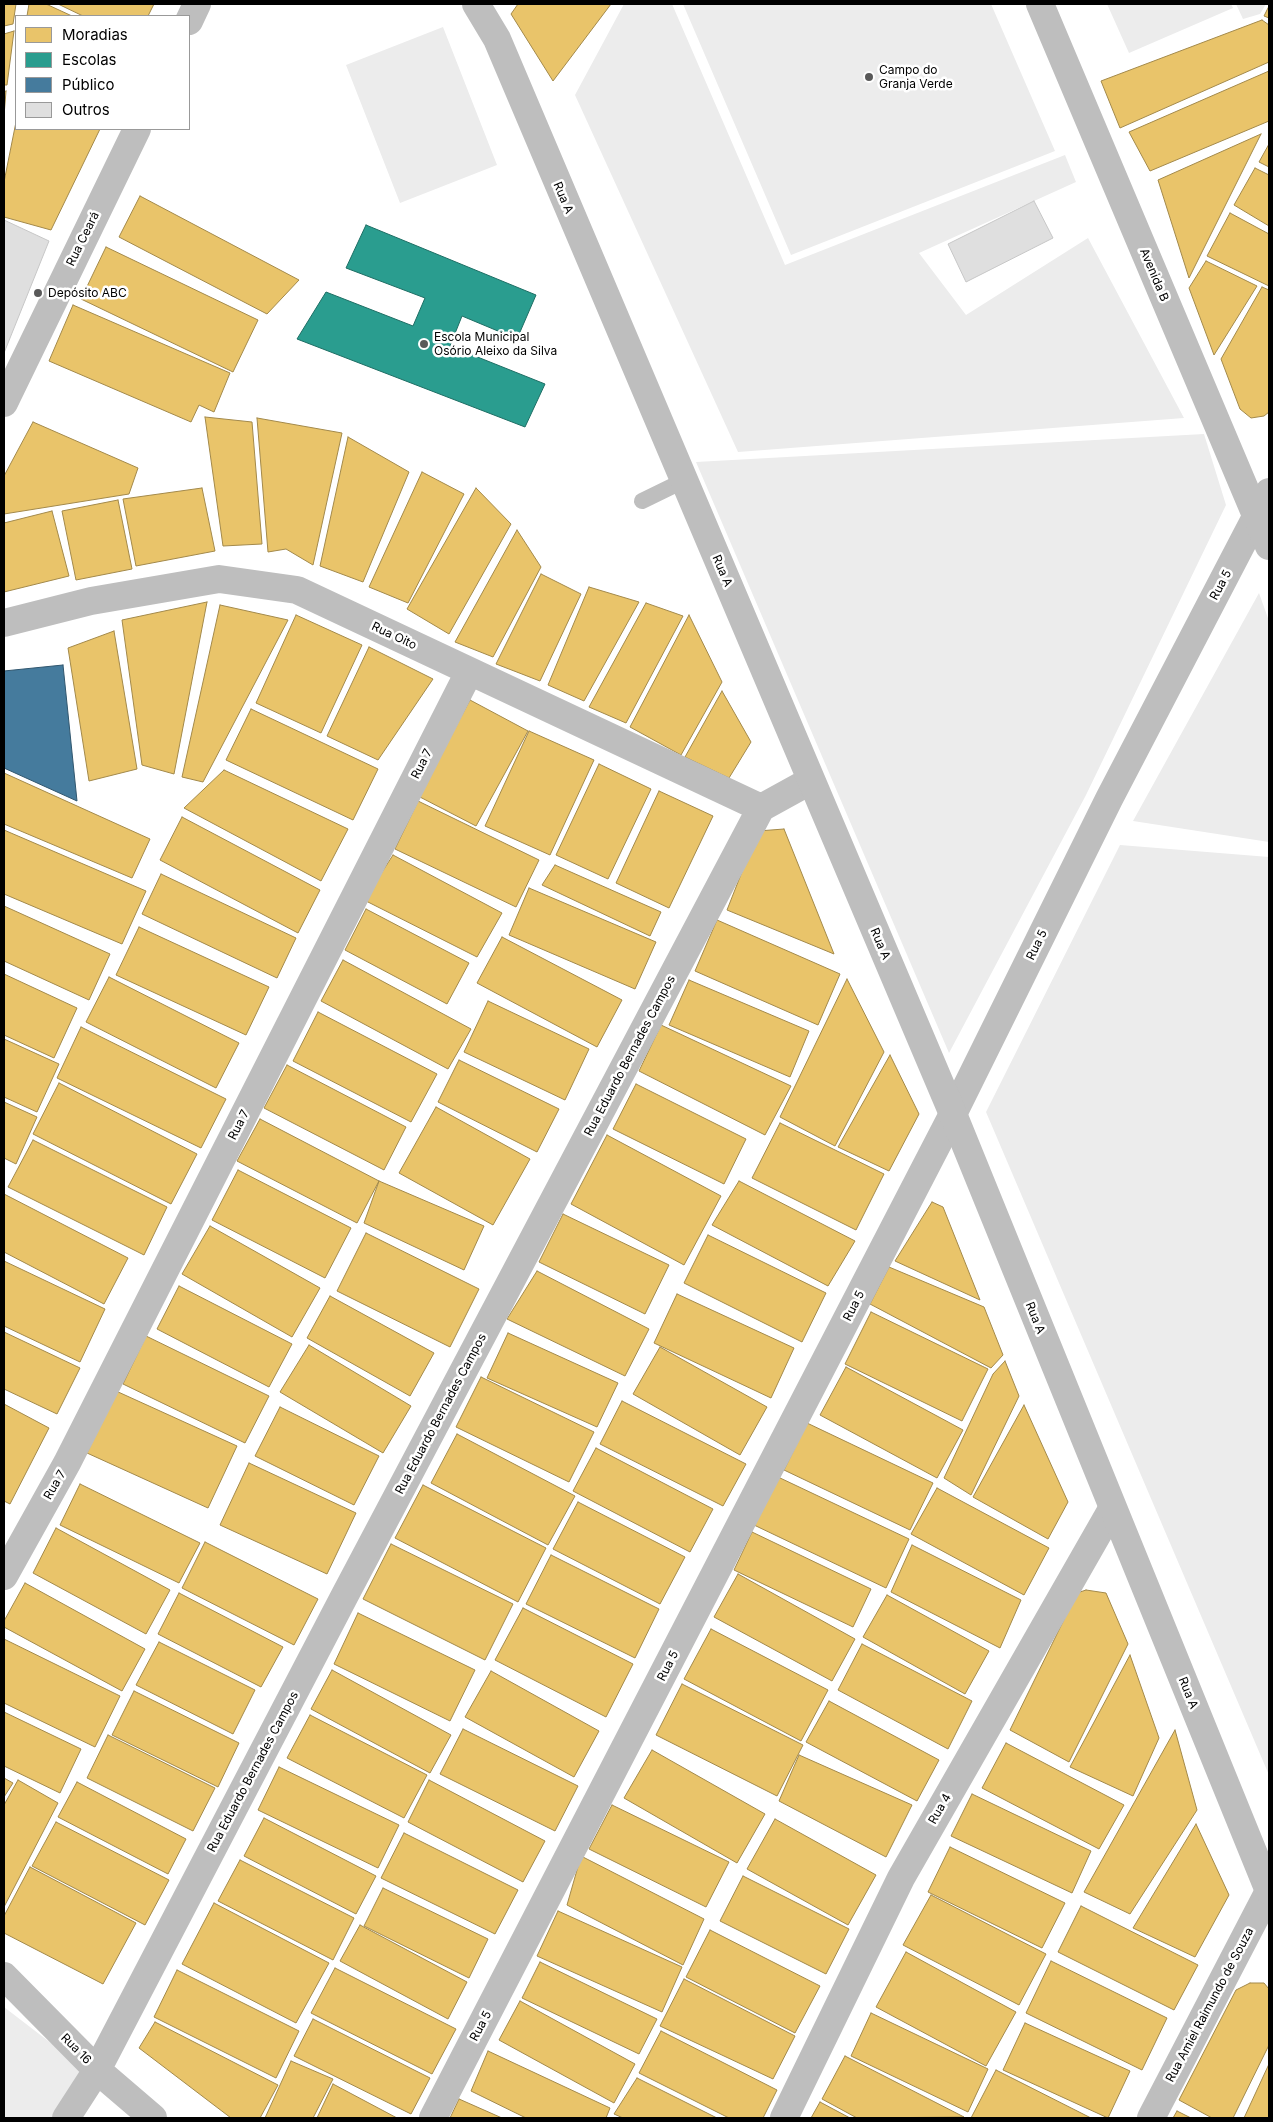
<!DOCTYPE html>
<html>
<head>
<meta charset="utf-8">
<style>
	body { margin:0 }
	#map { position:relative; width:1273px; height:2122px; overflow:hidden; background:#fff; font-family:Inter,sans-serif }
	canvas { display:block }
	.frame { position:absolute; inset:0; border:5px solid #000; pointer-events:none }
	.legend { position:absolute; left:15px; top:15px; width:175px; height:115px; box-sizing:border-box; background:#fff; border:1px solid #999; margin:0; padding:6px 9px; list-style:none; font-size:15px; color:#000 }
	.legend li { display:flex; align-items:center; gap:10px; height:25px }
	.legend b { width:25px; border:1px solid #999 }
</style>
</head>
<body>
<div id="map">
<canvas width="1273" height="2122"></canvas>
<div class="frame"></div>
<ul class="legend">
<li><b style="height:14px;background:#e9c46a"></b>Moradias</li>
<li><b style="height:14px;background:#2a9d8f"></b>Escolas</li>
<li><b style="height:14px;background:#457b9d"></b>Público</li>
<li><b style="height:14px;background:#dfdfdf"></b>Outros</li>
</ul>
</div>
<script>
const ctx = document.querySelector('canvas').getContext('2d');
ctx.lineJoin = 'round';
function fillPath(path, color) { ctx.fillStyle = color; ctx.fill(path, 'evenodd'); }
const poly = rows => new Path2D(rows.map(r => 'M' + r).join(''));
function stroke(path, color, width, dash) { ctx.strokeStyle = color; ctx.lineWidth = width; ctx.lineCap = dash ? 'butt' : 'round'; ctx.setLineDash(dash || []); ctx.stroke(path); }
function drawText(font, color, halo, rows, align = 'center') {
  ctx.font = font + ' Inter,sans-serif'; ctx.lineWidth = 5; ctx.setLineDash([]); ctx.textBaseline = 'middle'; ctx.strokeStyle = halo; ctx.fillStyle = color; for (const [text, x, y, turn = 0] of rows) {
    ctx.save(); ctx.translate(x, y); ctx.rotate((+turn || 0) * Math.PI / 180); ctx.textAlign = isNaN(turn) ? turn : align; if (halo) ctx.strokeText(text, 0, 0); ctx.fillText(text, 0, 0); ctx.restore();
  }
}
fillPath(poly([
	[624,4,672,4,785,265,1065,155,1076,182,919,253,966,315,1088,238,1184,418,738,452,575,95],
	[683,4,991,4,1055,151,791,255],
	[1107,4,1231,4,1233,8,1129,53],
	[1236,4,1266,4,1260,14,1243,19],
	[443,27,497,165,400,203,346,65],
	[1204,434,1226,505,1086,795,949,1053,696,462],
	[1259,593,1269,621,1269,842,1133,821],
	[1120,845,1269,857,1269,1775,986,1112],
	[4,2007,86,2070,54,2118,4,2118]
]), '#ececec');
const homes = poly([
	[4,4,16,4,13,24,4,26,4,4],
	[29,4,46,4,72,16,27,16,29,4],
	[58,4,154,4,148,16,83,16,58,4],
	[518,4,611,4,553,81,511,14,518,4],
	[1269,6,1269,18,1264,16,1269,6],
	[1262,20,1269,25,1269,62,1120,128,1101,81,1262,20],
	[14,31,7,85,4,85,4,34,14,31],
	[1269,71,1269,121,1150,171,1129,132,1269,71],
	[6,91,4,116,4,92,6,91],
	[16,122,16,129,100,129,51,230,4,217,4,182,16,122],
	[1261,134,1189,278,1158,180,1261,134],
	[1269,144,1269,167,1259,162,1269,144],
	[1255,168,1269,175,1269,226,1234,205,1255,168],
	[140,196,299,280,267,314,119,237,140,196],
	[1230,213,1269,234,1269,286,1207,256,1230,213],
	[106,247,258,320,233,372,81,299,106,247],
	[1206,261,1257,286,1214,355,1189,288,1206,261],
	[1262,287,1269,290,1269,412,1264,416,1251,418,1240,409,1221,359,1262,287],
	[73,305,230,373,214,412,199,405,191,422,49,361,73,305],
	[205,417,252,422,262,544,223,546,205,417],
	[257,418,342,433,313,565,286,549,268,552,257,418],
	[33,422,138,468,129,494,4,514,4,476,33,422],
	[348,437,409,472,363,582,320,566,348,437],
	[422,472,464,494,408,603,369,587,422,472],
	[202,488,215,551,136,566,123,499,202,488],
	[476,488,511,524,449,634,407,609,476,488],
	[118,500,132,569,76,580,62,511,118,500],
	[52,511,69,576,4,592,4,523,52,511],
	[517,530,541,567,493,657,455,642,517,530],
	[541,574,581,594,540,681,496,664,541,574],
	[589,587,639,602,584,701,548,685,589,587],
	[207,602,174,774,142,765,122,620,207,602],
	[646,603,683,616,626,723,589,707,646,603],
	[220,605,288,620,203,782,182,777,220,605],
	[296,615,362,645,321,733,256,703,296,615],
	[689,615,722,682,681,755,630,727,689,615],
	[114,631,137,769,89,781,68,648,114,631],
	[369,647,433,679,378,760,327,736,369,647],
	[722,691,751,742,729,778,685,757,722,691],
	[470,700,528,731,476,826,418,796,470,700],
	[251,709,378,769,353,820,226,760,251,709],
	[529,731,594,760,550,855,485,826,529,731],
	[599,764,651,789,608,879,556,855,599,764],
	[224,770,348,829,321,881,184,808,224,770],
	[4,773,150,839,132,878,4,824,4,773],
	[659,791,713,816,669,908,616,883,659,791],
	[418,801,539,860,516,907,395,849,418,801],
	[182,817,320,890,298,933,160,860,182,817],
	[784,829,834,954,727,910,758,831,784,829],
	[4,830,146,891,122,944,4,894,4,830],
	[393,855,502,913,477,957,364,900,393,855],
	[555,865,661,912,650,936,542,885,555,865],
	[161,874,296,938,277,978,142,914,161,874],
	[529,888,656,942,635,989,509,935,529,888],
	[4,906,110,954,89,1000,4,961,4,906],
	[366,909,469,963,447,1004,345,950,366,909],
	[717,920,840,974,818,1025,695,971,717,920],
	[139,927,269,987,246,1035,116,975,139,927],
	[502,937,622,1000,597,1047,477,983,502,937],
	[343,960,471,1029,448,1069,321,1001,343,960],
	[4,974,77,1008,54,1058,4,1035,4,974],
	[109,977,239,1043,216,1088,86,1022,109,977],
	[847,979,884,1052,835,1146,780,1117,847,979],
	[689,980,809,1031,790,1077,669,1025,689,980],
	[488,1001,589,1049,565,1100,464,1052,488,1001],
	[318,1012,437,1074,411,1122,293,1061,318,1012],
	[661,1025,791,1086,765,1135,639,1071,661,1025],
	[81,1027,226,1099,201,1148,57,1078,81,1027],
	[4,1039,59,1064,37,1112,4,1097,4,1039],
	[890,1055,919,1114,889,1171,838,1147,890,1055],
	[459,1060,559,1109,537,1152,438,1102,459,1060],
	[287,1065,406,1127,384,1170,264,1108,287,1065],
	[59,1083,197,1154,171,1204,33,1134,59,1083],
	[636,1084,746,1139,724,1184,613,1129,636,1084],
	[4,1102,37,1117,16,1164,4,1158,4,1102],
	[436,1107,530,1159,493,1225,399,1173,436,1107],
	[260,1119,379,1181,357,1223,237,1161,260,1119],
	[780,1123,884,1174,856,1230,752,1178,780,1123],
	[607,1135,721,1196,684,1265,571,1204,607,1135],
	[33,1140,167,1207,144,1255,8,1187,33,1140],
	[238,1170,351,1228,325,1278,212,1220,238,1170],
	[379,1181,484,1226,464,1270,364,1223,379,1181],
	[739,1181,855,1241,828,1286,712,1225,739,1181],
	[4,1194,128,1258,104,1304,4,1252,4,1194],
	[932,1202,943,1207,980,1300,895,1261,932,1202],
	[563,1214,669,1265,645,1314,539,1262,563,1214],
	[210,1226,320,1288,292,1337,182,1274,210,1226],
	[366,1233,479,1289,450,1347,337,1291,366,1233],
	[708,1235,826,1293,802,1342,684,1283,708,1235],
	[4,1261,105,1309,80,1362,4,1326,4,1261],
	[889,1267,984,1307,1003,1355,991,1368,870,1304,889,1267],
	[537,1271,649,1329,625,1376,507,1319,537,1271],
	[179,1286,292,1344,269,1387,157,1329,179,1286],
	[677,1294,794,1348,771,1398,654,1343,677,1294],
	[330,1296,434,1353,410,1396,307,1338,330,1296],
	[871,1312,988,1369,962,1421,845,1364,871,1312],
	[4,1332,80,1368,57,1414,4,1389,4,1332],
	[508,1333,618,1383,597,1427,487,1378,508,1333],
	[146,1336,269,1396,245,1443,123,1384,146,1336],
	[309,1345,411,1406,383,1453,280,1392,309,1345],
	[660,1347,767,1407,740,1455,633,1394,660,1347],
	[1005,1361,1019,1396,971,1495,944,1478,993,1374,1005,1361],
	[846,1367,963,1430,937,1478,820,1415,846,1367],
	[481,1377,594,1432,569,1482,456,1427,481,1377],
	[116,1391,237,1446,208,1508,87,1453,116,1391],
	[622,1401,746,1464,723,1506,600,1444,622,1401],
	[4,1404,49,1428,10,1504,4,1501,4,1404],
	[1024,1405,1068,1502,1048,1539,973,1497,1024,1405],
	[280,1407,379,1456,354,1505,255,1456,280,1407],
	[807,1423,933,1483,910,1530,784,1470,807,1423],
	[457,1434,575,1496,548,1545,431,1483,457,1434],
	[596,1448,713,1509,690,1552,573,1491,596,1448],
	[249,1463,356,1513,327,1574,220,1525,249,1463],
	[778,1477,909,1539,886,1588,754,1525,778,1477],
	[80,1484,200,1543,179,1583,60,1525,80,1484],
	[423,1485,546,1548,518,1602,395,1538,423,1485],
	[937,1488,1049,1548,1024,1595,911,1534,937,1488],
	[578,1502,685,1557,660,1604,553,1549,578,1502],
	[56,1528,170,1590,146,1634,33,1573,56,1528],
	[752,1532,871,1589,853,1627,734,1570,752,1532],
	[205,1542,318,1599,294,1645,182,1588,205,1542],
	[391,1544,513,1604,485,1660,363,1599,391,1544],
	[912,1545,1021,1600,1000,1648,891,1592,912,1545],
	[551,1555,659,1609,635,1658,526,1604,551,1555],
	[738,1574,855,1639,832,1681,714,1617,738,1574],
	[25,1583,145,1649,122,1691,4,1627,4,1621,25,1583],
	[1086,1590,1106,1593,1128,1644,1069,1762,1010,1730,1077,1593,1086,1590],
	[179,1593,283,1647,261,1687,158,1634,179,1593],
	[887,1595,989,1651,965,1694,863,1637,887,1595],
	[523,1608,633,1664,606,1717,495,1660,523,1608],
	[358,1613,475,1670,450,1721,334,1664,358,1613],
	[711,1629,828,1690,801,1741,684,1679,711,1629],
	[4,1639,120,1696,95,1747,4,1703,4,1639],
	[159,1642,255,1690,233,1734,136,1685,159,1642],
	[862,1644,972,1701,948,1749,838,1690,862,1644],
	[1130,1655,1159,1738,1133,1796,1070,1767,1130,1655],
	[332,1670,451,1735,430,1773,311,1709,332,1670],
	[491,1671,599,1731,574,1777,465,1717,491,1671],
	[682,1684,803,1745,777,1796,656,1735,682,1684],
	[134,1691,239,1743,218,1787,112,1735,134,1691],
	[829,1701,939,1760,917,1801,806,1742,829,1701],
	[4,1712,81,1749,60,1793,4,1766,4,1712],
	[310,1715,427,1775,404,1818,287,1758,310,1715],
	[463,1729,578,1786,555,1831,440,1774,463,1729],
	[1175,1730,1197,1810,1130,1914,1084,1892,1175,1730],
	[108,1735,215,1788,193,1831,87,1778,108,1735],
	[1006,1743,1124,1805,1099,1849,982,1788,1006,1743],
	[652,1750,765,1814,737,1863,624,1798,652,1750],
	[799,1755,912,1805,886,1857,779,1801,799,1755],
	[279,1767,399,1825,378,1868,258,1810,279,1767],
	[4,1778,13,1783,4,1797,4,1778],
	[18,1780,58,1803,4,1907,4,1805,18,1780],
	[429,1780,545,1841,523,1882,408,1822,429,1780],
	[77,1782,186,1839,168,1874,58,1817,77,1782],
	[972,1794,1091,1851,1072,1893,951,1836,972,1794],
	[612,1805,729,1862,706,1907,589,1849,612,1805],
	[264,1818,376,1876,356,1914,244,1856,264,1818],
	[775,1819,876,1875,848,1925,747,1869,775,1819],
	[56,1822,169,1880,145,1925,32,1866,56,1822],
	[1196,1824,1229,1895,1195,1957,1133,1928,1196,1824],
	[404,1833,518,1890,495,1934,381,1878,404,1833],
	[950,1847,1065,1903,1042,1948,928,1892,950,1847],
	[581,1856,704,1919,683,1965,567,1905,581,1856],
	[240,1860,354,1918,333,1960,218,1901,240,1860],
	[30,1867,136,1923,103,1984,4,1933,4,1916,30,1867],
	[743,1876,849,1929,826,1974,720,1921,743,1876],
	[383,1888,488,1939,469,1978,364,1926,383,1888],
	[931,1895,1046,1954,1019,2005,903,1945,931,1895],
	[214,1903,329,1963,296,2023,182,1964,214,1903],
	[1081,1906,1198,1965,1174,2010,1058,1952,1081,1906],
	[558,1911,682,1967,662,2012,537,1956,558,1911],
	[360,1925,467,1982,448,2019,340,1961,360,1925],
	[710,1930,820,1986,795,2033,686,1977,710,1930],
	[906,1952,1016,2012,986,2066,876,2007,906,1952],
	[1051,1961,1167,2018,1142,2070,1026,2013,1051,1961],
	[540,1962,657,2019,639,2054,522,1998,540,1962],
	[335,1968,456,2029,432,2074,311,2013,335,1968],
	[177,1970,299,2031,276,2078,154,2017,177,1970],
	[684,1979,795,2036,773,2079,660,2026,684,1979],
	[1250,1983,1264,1983,1269,1989,1269,2045,1233,2118,1212,2118,1179,2100,1236,1990,1250,1983],
	[520,2001,635,2064,614,2103,499,2040,520,2001],
	[871,2013,988,2069,968,2112,851,2056,871,2013],
	[313,2019,430,2078,411,2114,294,2056,313,2019],
	[155,2022,278,2085,260,2118,231,2118,139,2048,155,2022],
	[1025,2023,1130,2071,1108,2118,1003,2070,1025,2023],
	[661,2031,777,2090,763,2118,729,2118,639,2073,661,2031],
	[488,2051,610,2108,606,2118,526,2118,471,2091,488,2051],
	[845,2056,964,2117,857,2118,822,2099,845,2056],
	[291,2061,333,2079,313,2118,265,2118,291,2061],
	[1269,2064,1269,2118,1244,2118,1269,2064],
	[996,2070,1091,2118,971,2118,996,2070],
	[637,2078,717,2118,623,2118,614,2114,637,2078],
	[333,2084,397,2118,317,2118,333,2084],
	[459,2099,502,2118,450,2118,459,2099],
	[820,2102,850,2118,811,2118,820,2102],
	[1177,2111,1191,2118,1173,2118,1177,2111]
]);
fillPath(homes, '#e9c46a');
stroke(homes, '#a3894a', 1);
const schools = poly([
	[366,225,536,295,517,339,462,316,450,346,545,384,525,427,297,339,326,292,413,326,425,298,346,268,366,225]
]);
fillPath(schools, '#2a9d8f');
stroke(schools, '#1d6e64', 1);
const public = poly([
	[63,665,77,801,4,768,4,671,63,665]
]);
fillPath(public, '#457b9d');
stroke(public, '#30566e', 1);
const building = poly([
	[1034,201,1053,238,966,282,948,244,1034,201],
	[4,220,49,241,4,353,4,220]
]);
fillPath(building, '#dfdfdf');
stroke(building, '#c7c7c7', 1);
stroke(poly([
	[642,501,683,481]
]), '#bebebe', 16);
stroke(poly([
	[4,623,91,601,219,579,297,590,761,808],
	[4,1576,67,1463,469,672],
	[4,1976,97,2070,153,2118],
	[66,2118,97,2070,345,1595,761,808,810,781],
	[433,2118,953,1114,1109,799,1269,492],
	[784,2118,901,1878,1112,1509],
	[1151,2118,1269,1891]
]), '#bebebe', 28);
stroke(poly([
	[476,4,497,39,953,1114,1269,1891],
	[1040,4,1269,546],
	[189,21,197,4],
	[4,403,137,129]
]), '#bebebe', 28);
for (const [x, y, r, color] of [
	[869,77,5,"#595959"],
	[38,293,5,"#595959"],
	[424,344,5,"#595959"]
]) { const dot = new Path2D(); dot.arc(x, y, r, 0, 2 * Math.PI); ctx.fillStyle = color; ctx.fill(dot); stroke(dot, '#fff', 2); }
drawText('12px', '#000', '#fff', [
	["Campo do",879,70],
	["Granja Verde",879,84],
	["Depósito ABC",48,293],
	["Escola Municipal",434,337],
	["Osório Aleixo da Silva",434,351]
], 'left');
drawText('12px', '#000', '#fff', [
	["Rua A",563,198,67],
	["Rua Ceará",83,239,-64],
	["Avenida B",1154,275,67],
	["Rua A",722,571,67],
	["Rua 5",1221,585,-62],
	["Rua Oito",394,636,25],
	["Rua 7",422,764,-63],
	["Rua A",880,944,67],
	["Rua 5",1037,945,-64],
	["Rua Eduardo Bernades Campos",630,1056,-62],
	["Rua 7",239,1125,-63],
	["Rua 5",854,1306,-63],
	["Rua A",1035,1318,68],
	["Rua Eduardo Bernades Campos",441,1414,-62],
	["Rua 7",55,1485,-60],
	["Rua 5",668,1666,-63],
	["Rua A",1188,1693,68],
	["Rua Eduardo Bernades Campos",253,1772,-62],
	["Rua 4",940,1809,-60],
	["Rua Amiel Raimundo de Souza",1210,2005,-62],
	["Rua 5",481,2026,-62],
	["Rua 16",76,2049,45]
]);
</script>
</body>
</html>
